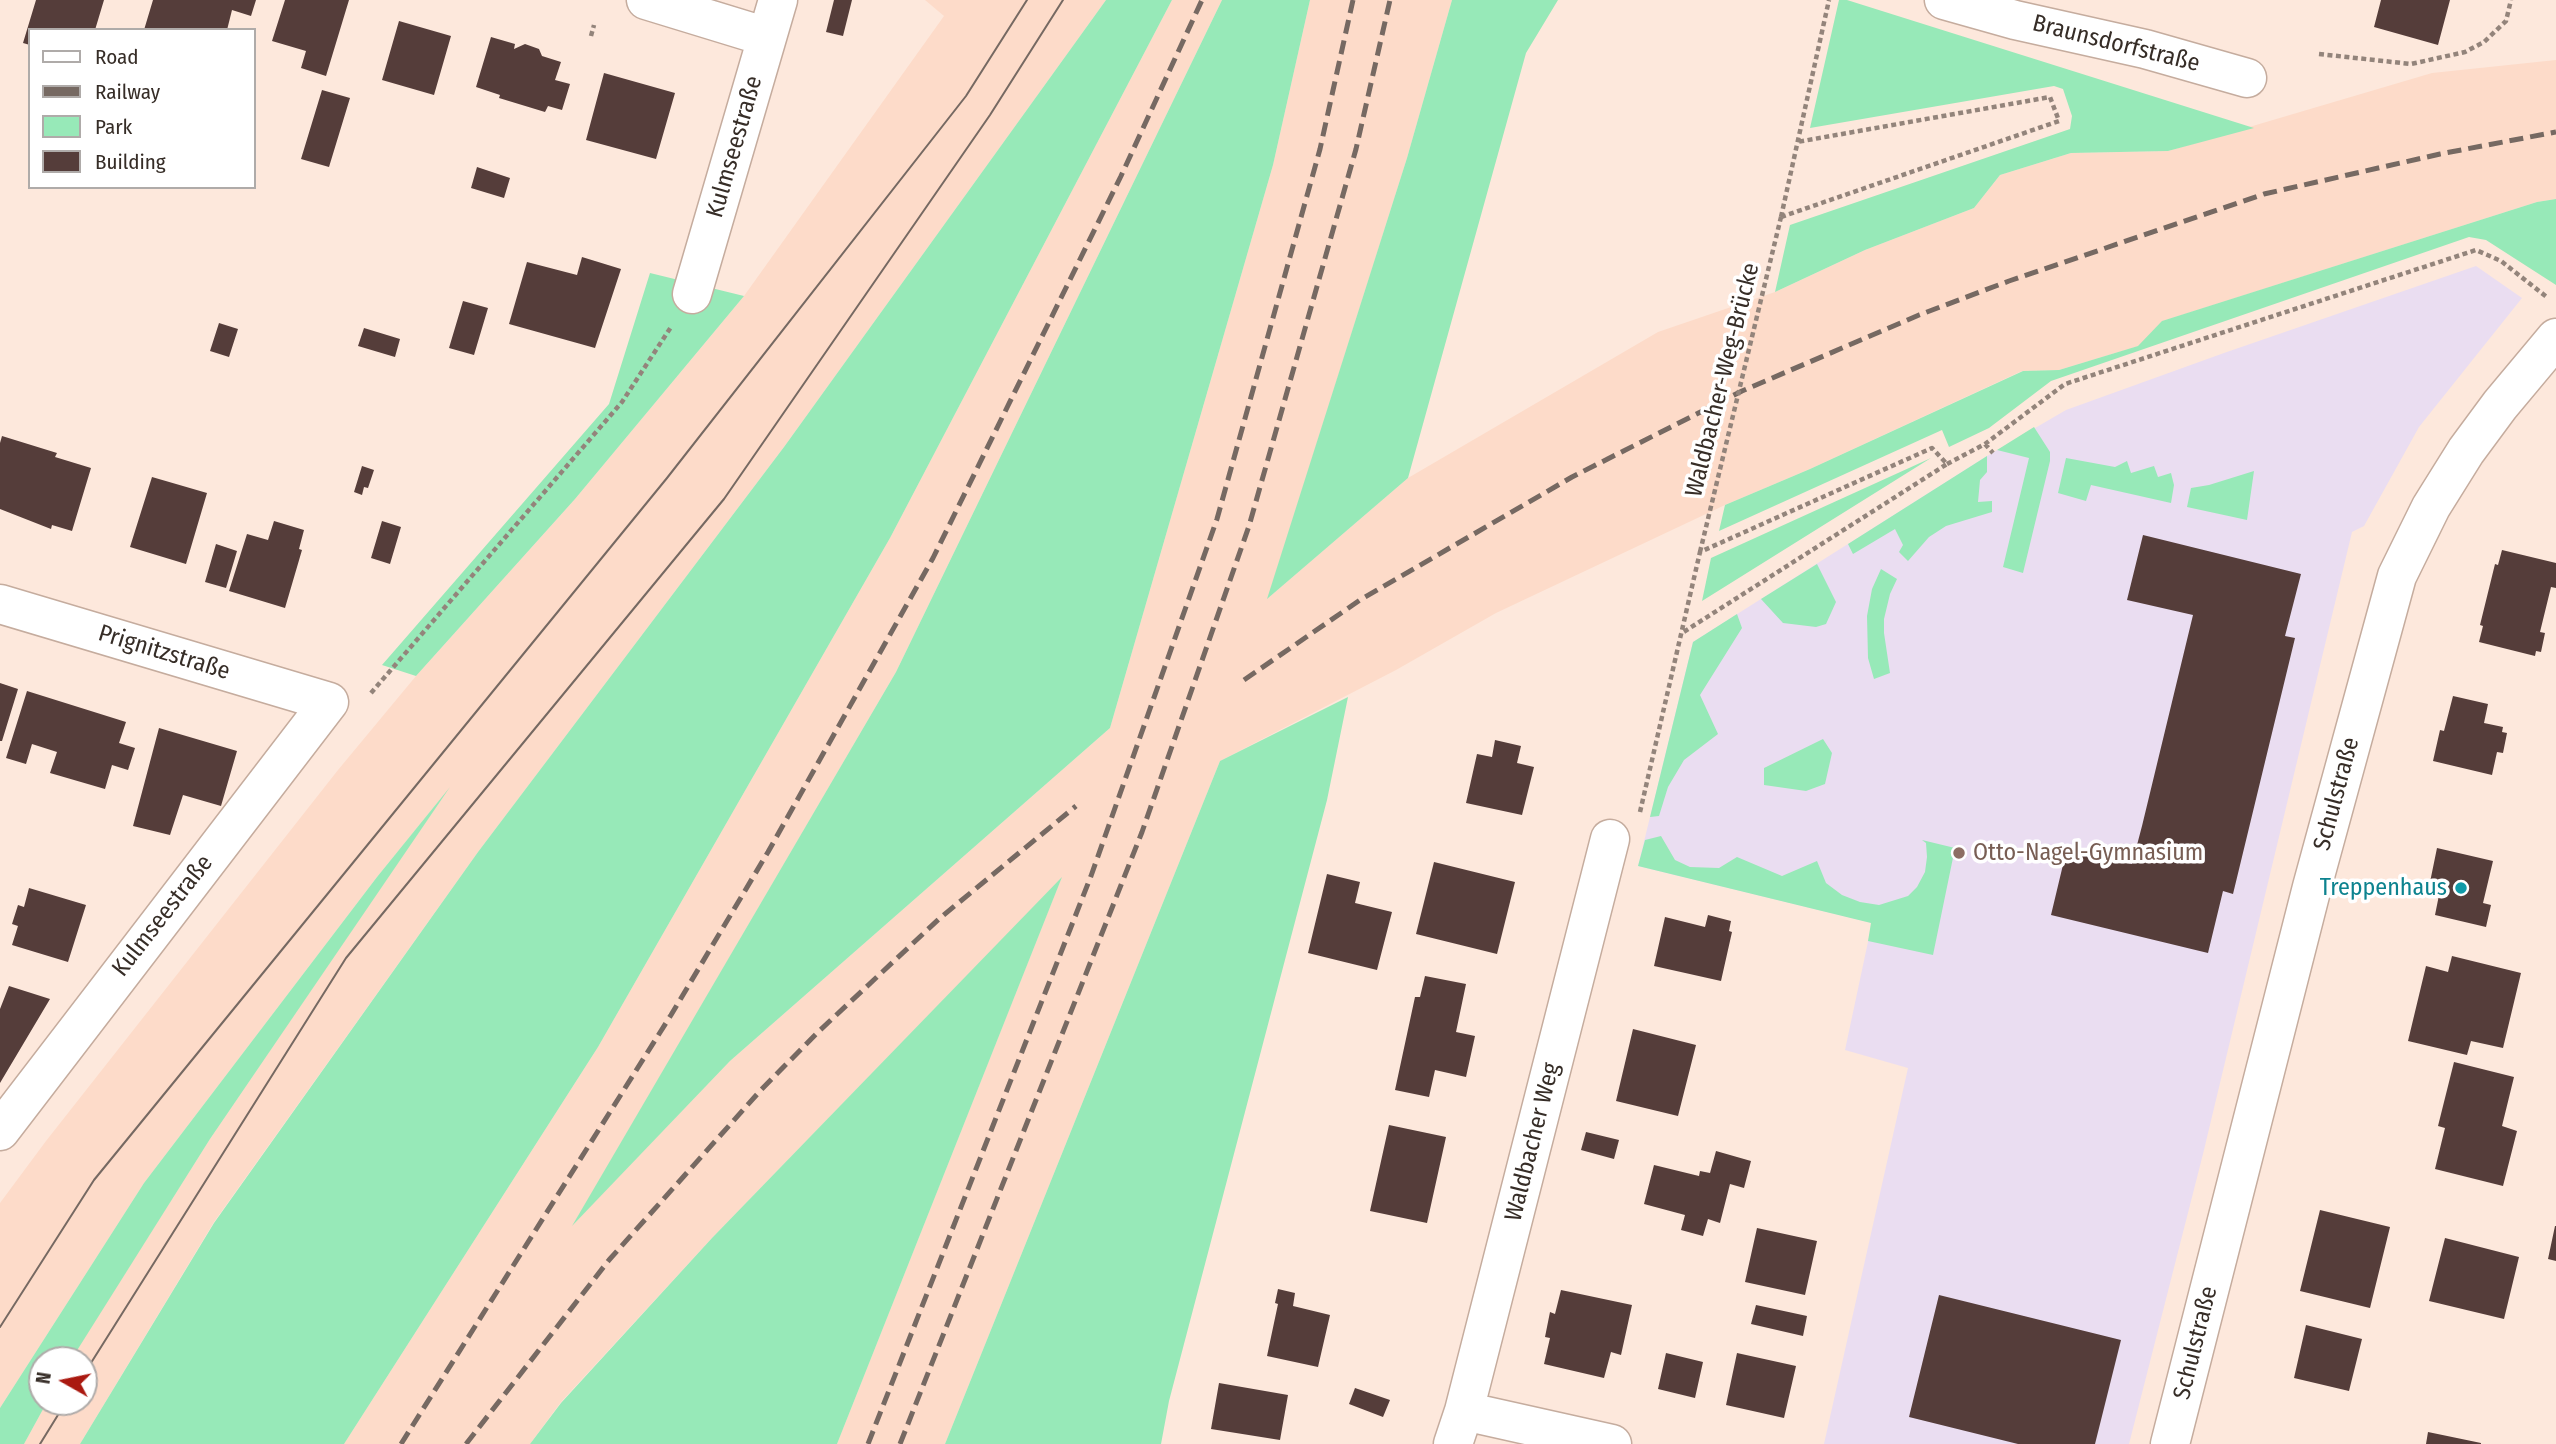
<!DOCTYPE html>
<html>
<head>
<meta charset="utf-8">
<style>
	body { margin:0 }
	#map { position:relative; width:2556px; height:1444px; overflow:hidden; background:#fde8dc; font-family:"Fira Sans Condensed",sans-serif }
	canvas { display:block }
	.legend { position:absolute; left:28px; top:28px; width:228px; height:161px; box-sizing:border-box; background:#fff; border:2px solid #afaba9; margin:0; padding:9px 12px; list-style:none; font-size:21px; color:#362d27 }
	.legend li { display:flex; align-items:center; gap:14px; height:35px }
	.legend b { width:35px; border:2px solid #afaba9 }
	.north { position:absolute; left:28px; top:1346px; width:70px; height:70px; box-sizing:border-box; background:#fff; border:2px solid #afaba9; border-radius:50%; rotate:279deg; font-size:19px; font-weight:700; line-height:28px; text-align:center; color:#362d27 }
	.north::after { content:''; display:block; margin:auto; width:24px; height:32px; background:#aa1910; clip-path:polygon(50% 0,100% 100%,50% 72%,0 100%) }
</style>
</head>
<body>
<div id="map">
<canvas width="2556" height="1444"></canvas>
<ul class="legend">
<li><b style="height:9px;background:#fff"></b>Road</li>
<li><b style="height:9px;background:#766962"></b>Railway</li>
<li><b style="height:19px;background:#97e9b8"></b>Park</li>
<li><b style="height:19px;background:#553d3a"></b>Building</li>
</ul>
<div class="north">N</div>
</div>
<script>
const ctx = document.querySelector('canvas').getContext('2d');
ctx.lineJoin = 'round';
function fillPath(path, color) { ctx.fillStyle = color; ctx.fill(path, 'evenodd'); }
const poly = rows => new Path2D(rows.map(r => 'M' + r).join(''));
function stroke(path, color, width, dash) { ctx.strokeStyle = color; ctx.lineWidth = width; ctx.lineCap = dash ? 'butt' : 'round'; ctx.setLineDash(dash || []); ctx.stroke(path); }
function drawText(font, color, halo, rows, align = 'center') {
  ctx.font = font + ' "Fira Sans Condensed",sans-serif'; ctx.lineWidth = 7; ctx.setLineDash([]); ctx.textBaseline = 'middle'; ctx.strokeStyle = halo; ctx.fillStyle = color; for (const [text, x, y, turn = 0] of rows) {
    ctx.save(); ctx.translate(x, y); ctx.rotate((+turn || 0) * Math.PI / 180); ctx.textAlign = isNaN(turn) ? turn : align; if (halo) ctx.strokeText(text, 0, 0); ctx.fillText(text, 0, 0); ctx.restore();
  }
}
fillPath(poly([
	[925,0,1106,0,784,447,478,852,214,1222,80,1444,24,1444,47,1402,84,1402,84,1360,71,1360,72,1357,210,1139,443,796,377,877,144,1183,0,1408,0,1203,46,1141,338,770,416,676,575,499,744,296,944,16],
	[1172,0,1222,0,896,672,575,1222,730,1061,1110,728,1273,165,1310,0,1452,0,1407,158,1268,598,1408,478,1658,332,1775,292,1865,250,1974,208,2000,175,2071,153,2168,151,2432,73,2556,60,2556,199,2537,202,2163,321,2139,346,2059,370,2022,371,1810,469,1725,505,1496,613,1396,670,1220,761,945,1444,837,1444,1061,879,712,1238,561,1402,530,1444,344,1444,598,1047,890,538]
]), '#fddbc9');
fillPath(poly([
	[2476,266,2522,298,2419,427,2364,526,2352,532,2203,1154,2129,1444,1824,1444,1908,1068,1845,1050,1872,923,1638,866,1693,642,1987,456,2066,410,2224,353]
]), '#eaddf1');
fillPath(poly([
	[1106,0,1172,0,890,538,598,1047,344,1444,80,1444,214,1223,478,852,784,447],
	[1222,0,1310,0,1273,165,1110,728,730,1061,572,1226,896,672],
	[1452,0,1558,0,1526,53,1408,478,1267,599,1407,158],
	[1839,0,1847,0,2254,128,2168,151,2071,153,2000,175,1974,208,1865,250,1775,292,1790,225,2070,129,2072,116,2063,89,2054,86,1810,128],
	[2556,199,2556,285,2486,240,2469,237,2051,381,1989,428,1949,447,1942,430,1719,531,1725,505,1810,469,2023,371,2059,370,2138,346,2162,321,2537,202],
	[650,273,744,296,575,499,416,676,382,665,609,404],
	[2034,427,2050,452,2050,461,2023,573,2003,567,2029,458,1997,450],
	[1987,456,1987,472,1980,480,1978,502,1992,501,1992,512,1946,526,1929,537,1908,561,1899,552,1903,545,1895,529,1853,554,1848,544],
	[1931,458,1702,601,1711,558],
	[2066,458,2115,467,2127,461,2131,473,2154,466,2158,477,2171,473,2174,485,2171,503,2091,485,2086,501,2058,493],
	[2254,471,2247,520,2187,507,2191,488,2209,485],
	[1817,564,1836,602,1826,624,1816,627,1783,623,1761,599],
	[1881,569,1897,579,1890,594,1884,619,1884,633,1890,673,1874,679,1868,658,1867,616,1872,589],
	[1737,614,1742,628,1700,695,1718,734,1684,760,1668,787,1659,816,1650,817,1693,642],
	[1348,697,1327,800,1169,1401,1161,1444,945,1444,1220,761],
	[1823,739,1832,753,1825,784,1806,791,1764,785,1764,768],
	[450,787,210,1139,71,1360,42,1360,42,1402,47,1402,24,1444,0,1444,0,1408,144,1183,377,877],
	[1661,836,1675,860,1690,867,1719,868,1737,857,1782,876,1817,861,1826,883,1842,895,1860,902,1879,905,1908,896,1917,887,1925,872,1927,857,1926,843,1922,840,1955,848,1933,955,1868,941,1871,923,1638,866,1645,840],
	[1062,877,837,1444,530,1444,561,1403,712,1238]
]), '#97e9b8');
fillPath(poly([
	[36,0,104,0,95,30,30,30,30,45,23,43],
	[153,0,256,0,251,16,232,10,227,30,144,30],
	[285,0,349,0,326,76,301,68,306,51,272,41],
	[834,0,852,0,843,36,826,32],
	[2381,0,2450,0,2438,45,2374,27],
	[399,21,451,36,434,95,382,80],
	[491,37,515,44,514,49,525,44,539,49,542,56,561,62,555,80,570,84,562,110,548,106,545,112,499,98,500,95,476,87],
	[604,73,675,93,656,159,586,140],
	[322,90,350,98,329,167,301,159],
	[477,167,510,178,504,198,471,188],
	[582,257,621,269,595,348,509,324,527,262,577,275],
	[463,301,488,308,474,355,449,348],
	[219,323,238,329,229,357,210,351],
	[364,328,400,339,395,357,358,346],
	[2,436,57,453,55,457,91,468,72,531,52,525,51,529,0,509,0,443],
	[362,466,374,470,368,488,364,487,362,495,354,492],
	[152,477,207,493,186,564,130,547],
	[274,521,304,530,299,549,302,550,285,608,229,591,247,534,268,540],
	[382,521,401,527,390,564,371,558],
	[2143,535,2301,574,2285,636,2295,638,2233,894,2223,891,2208,953,2051,915,2067,848,2132,864,2142,826,2193,615,2127,600],
	[216,544,237,551,226,588,205,582],
	[2502,550,2556,563,2556,588,2551,587,2540,632,2545,633,2541,652,2536,651,2535,656,2479,642,2483,626,2480,625,2495,564,2498,565],
	[0,683,18,689,2,741,0,741],
	[27,691,126,722,119,743,135,748,128,770,112,765,105,789,50,773,57,752,32,744,26,764,6,758],
	[2453,696,2488,704,2484,723,2503,727,2502,732,2507,733,2503,753,2497,752,2492,775,2433,761,2440,730,2444,731],
	[159,728,237,751,221,806,183,795,170,835,133,826],
	[1495,740,1521,746,1517,763,1534,767,1522,815,1466,803,1477,754,1492,757],
	[2437,848,2493,861,2483,903,2491,905,2486,927,2435,915,2440,890,2429,887],
	[1434,862,1515,882,1497,954,1416,934],
	[1327,874,1360,882,1355,903,1392,912,1377,970,1308,953],
	[29,888,86,905,68,962,12,945,18,926,12,924,18,905,24,907],
	[1708,915,1731,921,1729,931,1732,932,1721,981,1654,966,1665,917,1705,927],
	[2452,956,2521,973,2503,1048,2471,1041,2467,1055,2408,1041,2426,966,2448,972],
	[1425,976,1466,984,1456,1032,1475,1036,1466,1077,1435,1070,1429,1097,1395,1090,1415,997,1420,997],
	[9,986,50,999,0,1083,0,1009],
	[1633,1029,1696,1045,1678,1116,1616,1101],
	[2454,1062,2514,1077,2502,1126,2517,1131,2503,1186,2435,1169,2445,1128,2438,1126],
	[1389,1125,1446,1137,1427,1223,1370,1211],
	[1586,1132,1619,1140,1614,1159,1581,1150],
	[1716,1151,1751,1161,1744,1188,1730,1184,1720,1223,1708,1219,1703,1236,1681,1230,1685,1215,1644,1204,1654,1165,1699,1176,1700,1171,1710,1173],
	[2320,1210,2390,1227,2370,1308,2300,1291],
	[2555,1226,2556,1226,2556,1261,2548,1259],
	[1757,1228,1817,1241,1805,1295,1745,1282],
	[2445,1238,2519,1257,2504,1319,2429,1301],
	[1278,1289,1295,1293,1293,1306,1330,1315,1318,1367,1267,1356,1278,1304,1275,1303],
	[1561,1290,1632,1305,1621,1355,1611,1352,1604,1378,1544,1364,1550,1338,1545,1337,1550,1312,1555,1314],
	[1939,1295,2121,1340,2095,1444,2018,1444,1909,1417],
	[1756,1305,1807,1316,1803,1336,1751,1324],
	[2306,1325,2362,1339,2349,1391,2294,1378],
	[1666,1353,1703,1362,1695,1398,1658,1389],
	[1737,1353,1796,1366,1784,1418,1726,1405],
	[1219,1383,1288,1395,1280,1440,1211,1429],
	[1355,1388,1390,1400,1383,1417,1349,1404],
	[2428,1432,2481,1443,2481,1444,2426,1444]
]), '#553d3a');
const minor = poly([
	[646,0,767,37],
	[1944,0,2015,20,2145,49,2247,78],
	[692,294,778,0],
	[0,604,329,702,0,1131],
	[1464,1411,1612,1444],
	[1453,1444,1464,1411,1610,839],
	[2170,1444,2312,887,2397,576,2431,507,2466,451,2500,405,2556,338]
]);
stroke(minor, '#c5ac9e', 41);
stroke(poly([
	[591,36,594,25],
	[2319,54,2411,64,2465,52,2484,42,2506,21,2511,0],
	[1781,217,2059,121,2050,97,1797,142],
	[1781,217,1829,0],
	[1985,444,1993,453],
	[1947,464,1985,444,2065,384,2476,250,2501,261,2548,298],
	[371,693,622,402,671,327],
	[1640,812,1700,552,1932,448,1947,464,1682,633]
]), '#93847b', 4.5, [5, 3.5]);
stroke(minor, '#fff', 38);
stroke(poly([
	[0,1327,94,1180,667,478,966,96,1027,0],
	[84,1374,346,958,724,499,990,115,1063,0],
	[40,1444,66,1402]
]), '#766962', 2);
stroke(poly([
	[1244,680,1360,600,1572,477,1742,391,1919,315,2009,281,2264,194,2440,154,2556,132],
	[401,1444,671,1015,768,852,933,558,1121,176,1202,0],
	[466,1444,609,1260,760,1091,817,1033,940,918,1076,806],
	[868,1444,1091,876,1217,519,1320,149,1353,0],
	[900,1444,1142,832,1249,526,1356,149,1390,0]
]), '#766962', 5, [14, 7]);
stroke(poly([
	[1700,552,1781,217]
]), '#93847b', 4.5, [5, 3.5]);
for (const [x, y, r, color] of [
	[1959,853,7,"#8d6e63"],
	[2461,888,7,"#0f9aa8"]
]) { const dot = new Path2D(); dot.arc(x, y, r, 0, 2 * Math.PI); ctx.fillStyle = color; ctx.fill(dot); stroke(dot, '#fff', 2.5); }
drawText('24px', '#362d27', '#fff', [
	["Braunsdorfstraße",2116,44,14],
	["Kulmseestraße",735,147,-74],
	["Waldbacher-Weg-Brücke",1723,380,-76],
	["Prignitzstraße",164,653,17],
	["Schulstraße",2337,794,-75],
	["Kulmseestraße",163,916,-52],
	["Waldbacher Weg",1533,1142,-76],
	["Schulstraße",2196,1343,-76]
]);
drawText('24px', '#785e54', '#fff', [
	["Otto-Nagel-Gymnasium",1973,853]
], 'left');
drawText('24px', '#0d838f', '#fff', [
	["Treppenhaus",2447,888]
], 'right');
</script>
</body>
</html>
